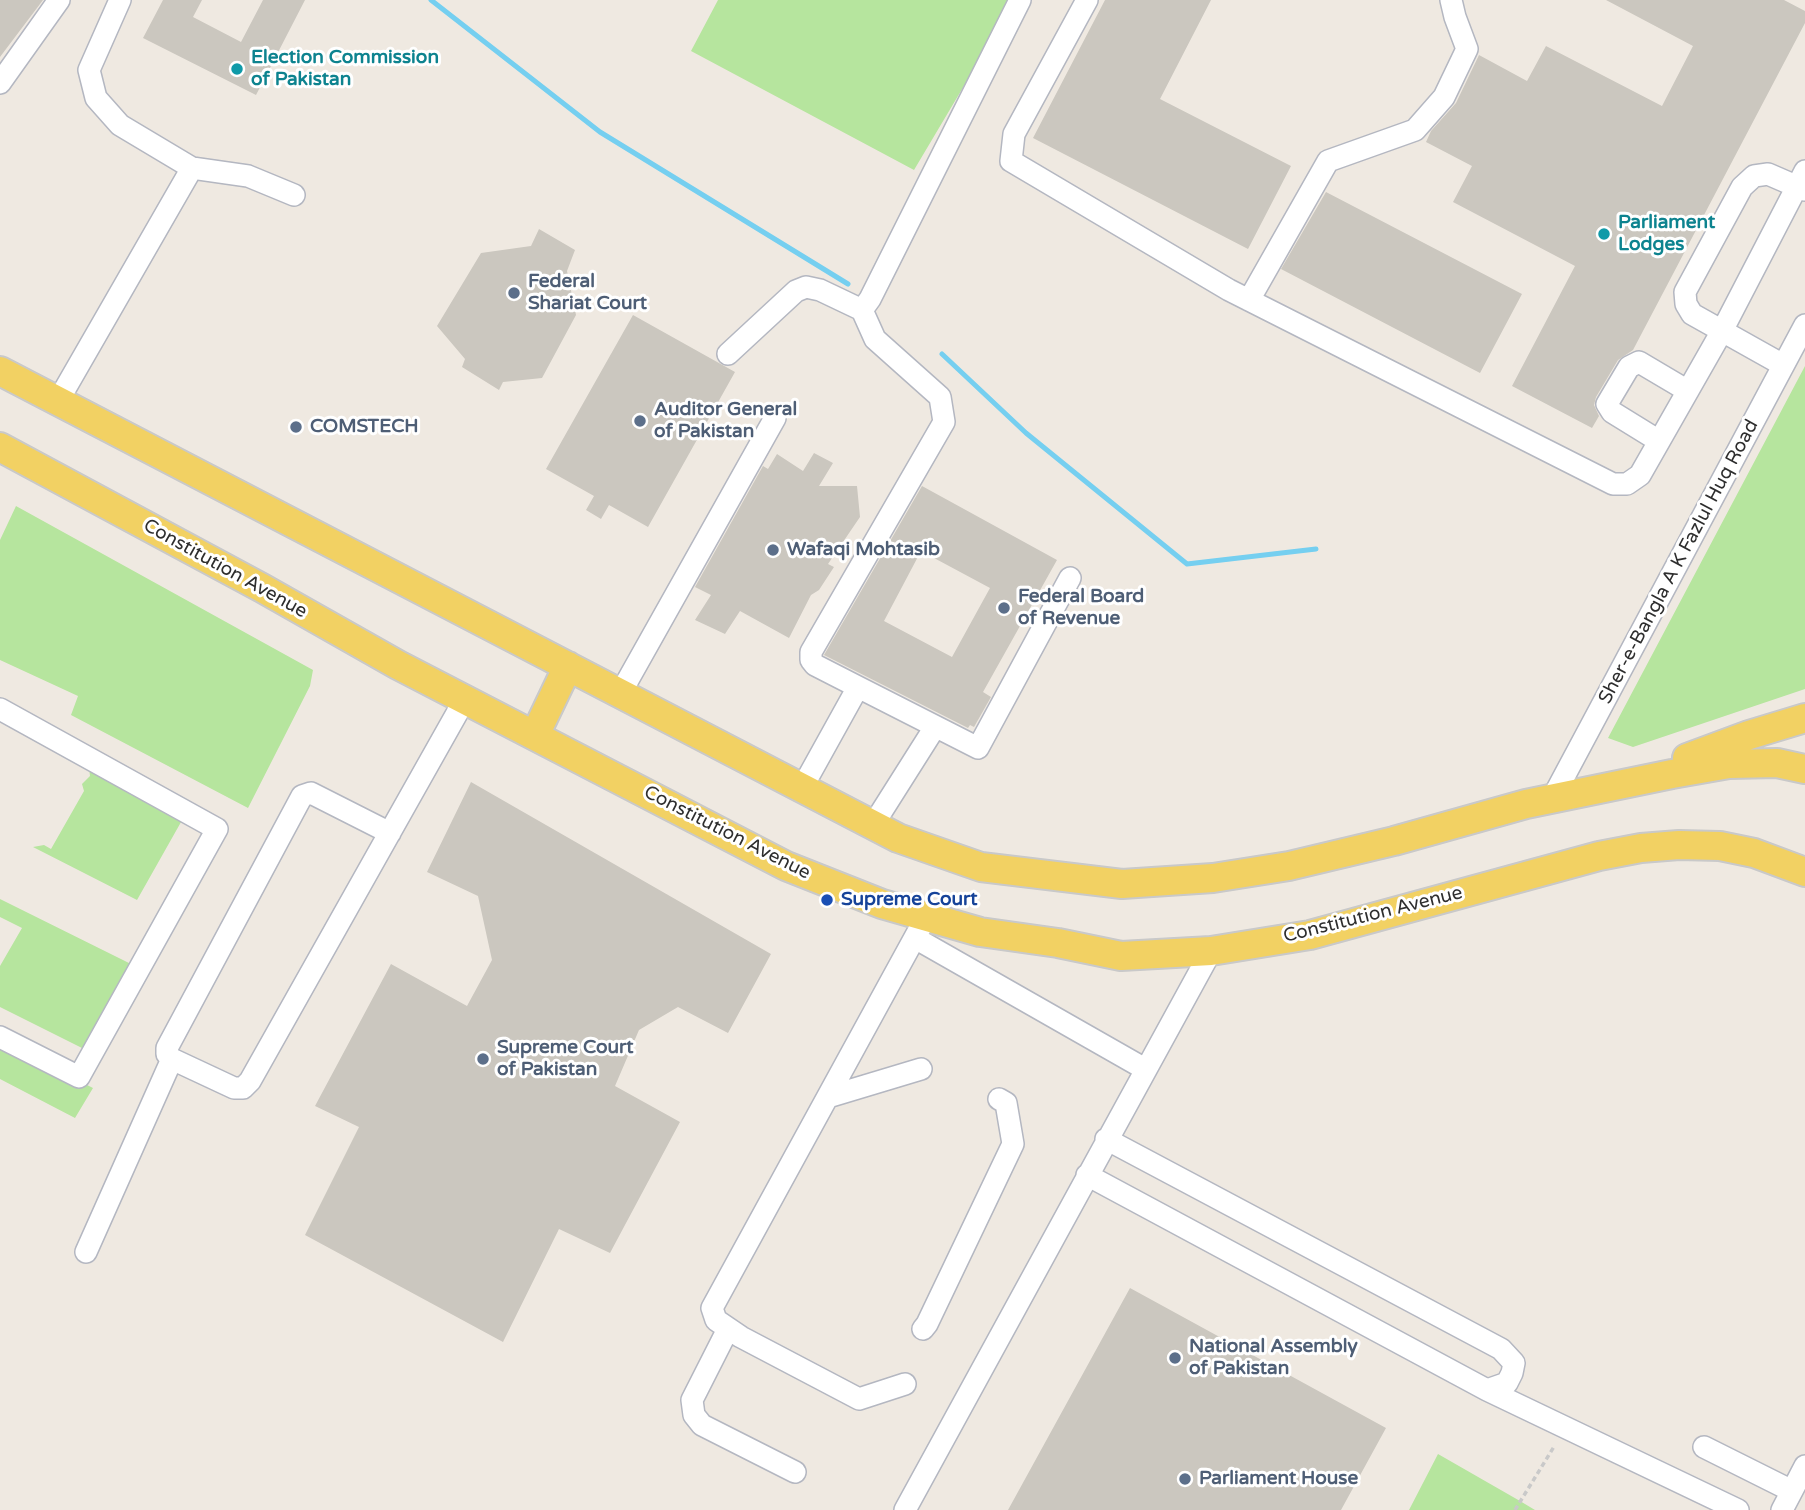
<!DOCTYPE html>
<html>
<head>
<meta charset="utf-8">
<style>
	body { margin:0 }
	canvas { display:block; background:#efe9e1 }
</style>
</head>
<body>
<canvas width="1805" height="1510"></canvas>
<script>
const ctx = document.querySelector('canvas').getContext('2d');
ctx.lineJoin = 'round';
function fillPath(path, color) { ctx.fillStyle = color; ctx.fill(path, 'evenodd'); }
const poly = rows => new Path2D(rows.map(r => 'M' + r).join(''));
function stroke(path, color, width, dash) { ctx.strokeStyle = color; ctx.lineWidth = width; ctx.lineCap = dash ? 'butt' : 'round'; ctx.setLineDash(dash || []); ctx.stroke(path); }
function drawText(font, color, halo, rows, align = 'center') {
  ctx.font = font + ' "Varela Round",sans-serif'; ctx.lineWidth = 6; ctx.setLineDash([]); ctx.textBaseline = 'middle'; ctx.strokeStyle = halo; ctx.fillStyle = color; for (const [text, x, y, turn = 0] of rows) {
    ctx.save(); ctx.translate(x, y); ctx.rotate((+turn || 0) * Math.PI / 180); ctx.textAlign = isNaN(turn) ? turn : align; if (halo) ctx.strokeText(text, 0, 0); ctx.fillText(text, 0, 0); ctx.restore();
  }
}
fillPath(poly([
	[718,0,1015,0,914,170,691,51],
	[1805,366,1805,689,1633,747,1608,738],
	[16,506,313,670,310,686,248,808,71,715,78,696,0,660,0,540],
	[89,768,185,815,137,900,33,847,44,845,51,849,84,791,82,784,90,776],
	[0,899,133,965,86,1050,0,1007,0,966,22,928,0,917],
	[0,1041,93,1088,75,1118,0,1079],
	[1438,1454,1520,1501,1535,1510,1409,1510]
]), '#b6e59e');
stroke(poly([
	[431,0,600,132,848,284],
	[942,354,1026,433,1187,564,1316,549]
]), '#75cff0', 5);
fillPath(poly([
	[0,0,43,0,0,57],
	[163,0,202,0,193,17,241,42,263,0,305,0,256,95,143,38],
	[1105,0,1211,0,1160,99,1291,166,1248,249,1033,138],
	[1606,0,1784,0,1805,11,1805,23,1633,350,1618,360,1596,397,1594,405,1599,416,1592,428,1512,386,1575,266,1453,202,1472,166,1426,142,1431,131,1456,103,1479,55,1527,81,1546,46,1662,106,1693,46],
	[1326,192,1522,294,1480,373,1281,269],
	[539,229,575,250,567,271,576,315,542,378,503,382,499,390,462,367,465,359,437,326,481,253,531,246],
	[633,315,735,372,648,527,609,505,601,519,586,510,594,496,546,469],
	[814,453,833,463,819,486,857,486,860,517,828,564,834,567,819,590,811,595,789,638,740,611,725,634,695,620,711,595,695,587,763,466,768,469,777,454,803,471],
	[922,486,1057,560,983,692,991,697,974,727,970,725,968,728,824,655],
	[921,551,990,588,952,657,884,621],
	[471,782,771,954,728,1033,678,1007,639,1030,615,1086,680,1122,610,1253,559,1229,503,1342,305,1235,359,1127,315,1106,391,964,467,1006,492,960,478,896,427,872],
	[1130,1288,1386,1428,1341,1510,1008,1510]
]), '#cbc7bf');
const minor = poly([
	[120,0,89,70,96,98,120,125,192,168],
	[1087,0,1014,134,1011,161,1229,290,1613,484,1627,484,1640,475,1722,331,1805,171],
	[0,83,59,0],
	[1249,300,1328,161,1415,130,1444,97,1467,49,1455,17,1451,0],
	[728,354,796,291,806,287,820,290,862,310,870,299,1020,0],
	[1783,365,1692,314,1686,304,1685,292,1742,187,1754,176,1768,174,1805,190],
	[58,401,192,168,248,176,294,195],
	[1659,441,1612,412,1607,404,1629,367,1639,362,1688,391],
	[858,687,815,665,811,660,811,652,944,422,940,397,875,339,862,310],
	[620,694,775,418],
	[0,709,217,829,79,1077,0,1037],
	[802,788,858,687,978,748,1070,578],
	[1552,799,1805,325],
	[873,825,935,727],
	[915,938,1145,1069],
	[172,1059,167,1054,167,1048,302,796,311,793,390,833],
	[828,1097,921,1069],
	[1106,1139,1501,1349,1514,1363,1512,1373,1507,1383,1487,1390],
	[1087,1175,1487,1390,1738,1510],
	[86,1252,172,1059,234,1088,243,1088,250,1081,465,699],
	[728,1329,692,1400,694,1415,702,1425,795,1472],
	[923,1329,927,1324,1013,1144,1006,1103,999,1099],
	[905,1384,859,1399,741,1337,716,1320,712,1308,926,917],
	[1704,1447,1792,1491],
	[905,1510,1211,951],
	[1782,1510,1805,1466]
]);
const major = poly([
	[0,371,898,838,981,867,1122,884,1213,878,1289,866,1394,841,1526,804,1672,774,1729,764,1777,763,1805,769],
	[0,447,262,588,398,665,786,866,882,904,980,932,1058,943,1121,956,1211,951,1310,935,1599,856,1641,848,1679,845,1720,846,1754,853,1805,872],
	[535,735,568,666],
	[1687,758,1749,735,1805,718]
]);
stroke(minor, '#b4b7c1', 24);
stroke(major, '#c9c9c9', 32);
stroke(poly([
	[1515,1510,1555,1445]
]), '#c9c9c9', 3.5, [5, 3.5]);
stroke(minor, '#fff', 21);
stroke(major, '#f2d163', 28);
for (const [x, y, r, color] of [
	[237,69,7,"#0f9aa8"],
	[1604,234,7,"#0f9aa8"],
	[514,293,7,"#5c6f8a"],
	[640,421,7,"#5c6f8a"],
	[296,427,7,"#5c6f8a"],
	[773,550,7,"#5c6f8a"],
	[1004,608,7,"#5c6f8a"],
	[827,900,7,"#1a4fb4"],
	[483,1059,7,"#5c6f8a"],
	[1175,1358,7,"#5c6f8a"],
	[1185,1479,7,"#5c6f8a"]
]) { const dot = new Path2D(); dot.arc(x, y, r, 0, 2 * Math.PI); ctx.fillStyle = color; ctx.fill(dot); stroke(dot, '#fff', 2.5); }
drawText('bold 19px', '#0d838f', '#fff', [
	["Election Commission",251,58],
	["of Pakistan",251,80],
	["Parliament",1618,223],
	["Lodges",1618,245]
], 'left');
drawText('bold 19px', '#4e5e75', '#fff', [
	["Federal",528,282],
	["Shariat Court",528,304],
	["Auditor General",654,410],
	["of Pakistan",654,432],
	["COMSTECH",310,427],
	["Wafaqi Mohtasib",787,550],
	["Federal Board",1018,597],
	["of Revenue",1018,619],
	["Supreme Court",497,1048],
	["of Pakistan",497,1070],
	["National Assembly",1189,1347],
	["of Pakistan",1189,1369],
	["Parliament House",1199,1479]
], 'left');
drawText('19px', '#2e2e2e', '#fff', [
	["Sher-e-Bangla A K Fazlul Huq Road",1679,562,-62],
	["Constitution Avenue",225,569,29],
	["Constitution Avenue",727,833,27],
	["Constitution Avenue",1373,915,-14]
]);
drawText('bold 19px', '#164399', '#fff', [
	["Supreme Court",841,900]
], 'left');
</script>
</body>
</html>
